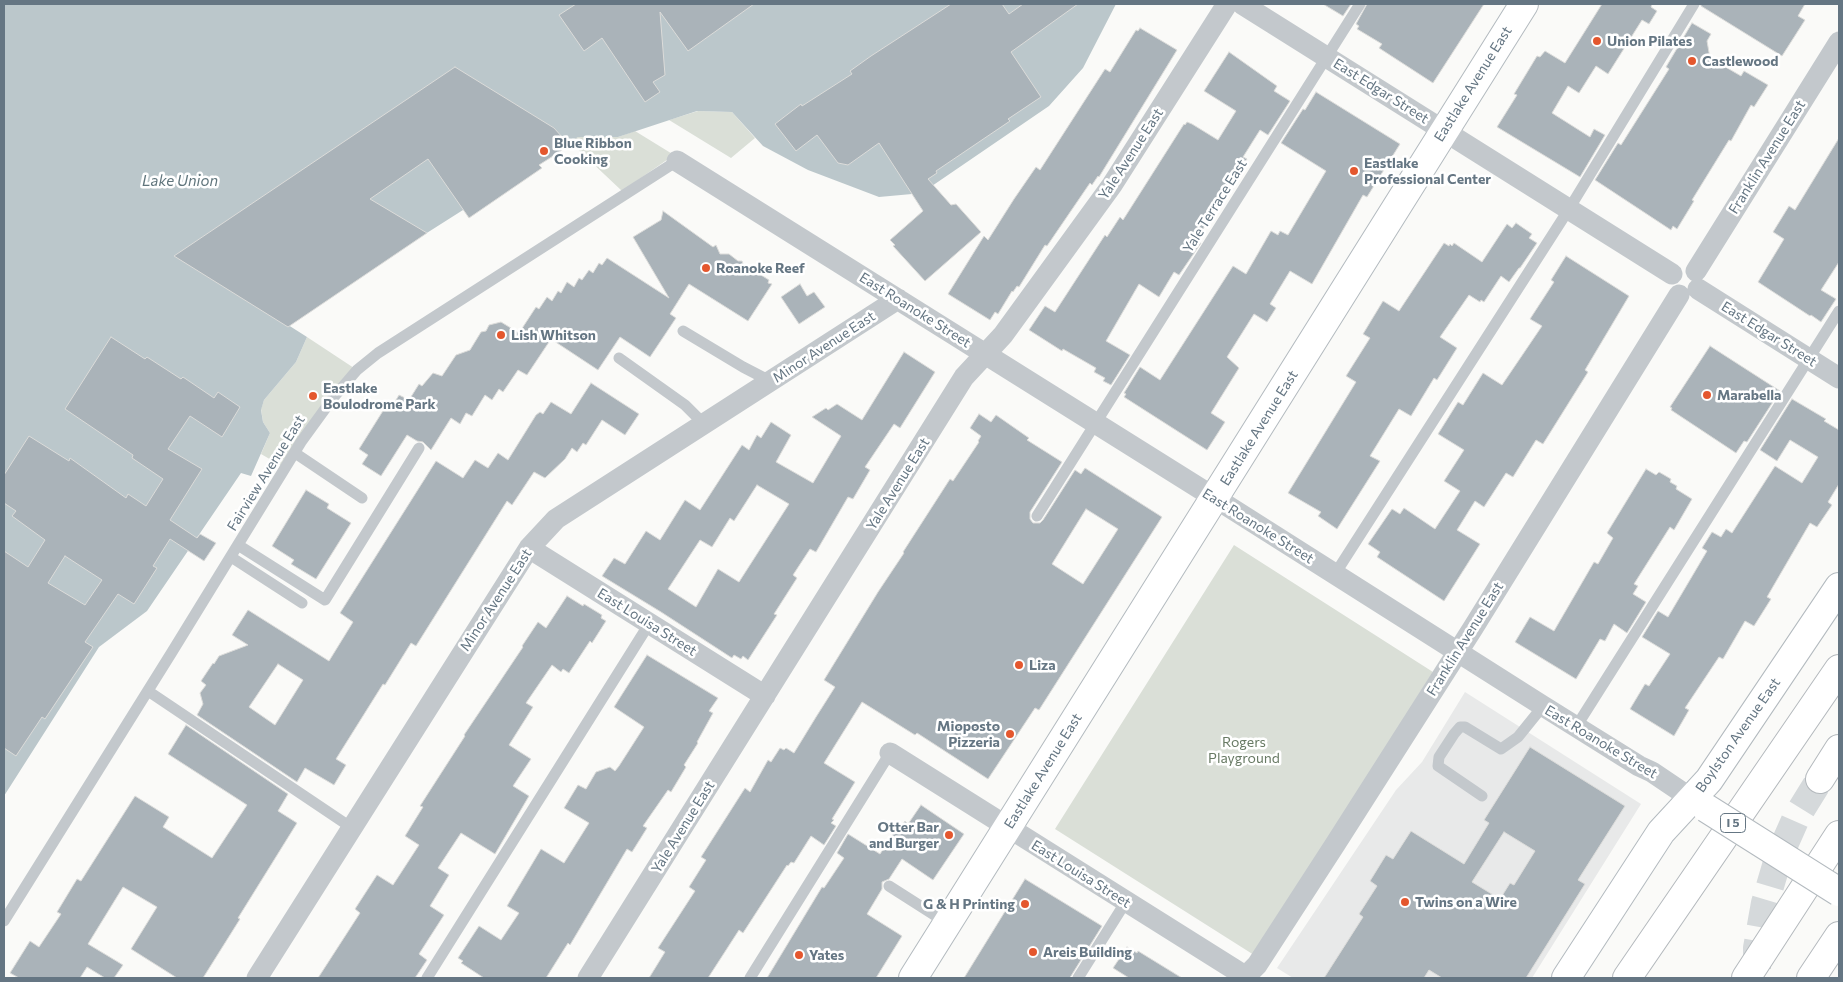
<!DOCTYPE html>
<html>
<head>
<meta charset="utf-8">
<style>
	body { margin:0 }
	#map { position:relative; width:1843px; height:982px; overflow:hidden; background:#fafaf8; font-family:Commissioner,sans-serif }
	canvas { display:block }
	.frame { position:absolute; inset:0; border:5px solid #657683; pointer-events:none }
</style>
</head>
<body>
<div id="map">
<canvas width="1843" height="982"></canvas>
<div class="frame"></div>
</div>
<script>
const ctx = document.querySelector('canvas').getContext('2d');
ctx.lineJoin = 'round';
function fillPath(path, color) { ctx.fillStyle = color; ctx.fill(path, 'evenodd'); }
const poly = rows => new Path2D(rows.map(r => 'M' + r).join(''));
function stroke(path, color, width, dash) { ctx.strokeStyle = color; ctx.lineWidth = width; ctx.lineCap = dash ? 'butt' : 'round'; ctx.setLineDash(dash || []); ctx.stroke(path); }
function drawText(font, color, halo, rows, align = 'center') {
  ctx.font = font + ' Commissioner,sans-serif'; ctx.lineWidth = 5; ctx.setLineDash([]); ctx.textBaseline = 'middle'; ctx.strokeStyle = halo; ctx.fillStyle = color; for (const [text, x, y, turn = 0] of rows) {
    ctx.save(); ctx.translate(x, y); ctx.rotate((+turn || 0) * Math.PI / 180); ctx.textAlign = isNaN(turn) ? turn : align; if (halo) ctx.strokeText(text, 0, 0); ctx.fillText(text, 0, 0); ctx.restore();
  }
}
fillPath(poly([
	[1465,692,1641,804,1532,978,1293,978,1277,968,1396,790,1422,762]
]), '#e8e9e9');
fillPath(poly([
	[698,111,732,112,755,138,731,158,669,120],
	[635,131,674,155,622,191,569,141,578,137,618,137],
	[307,337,357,370,285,468,261,454,270,433,263,422,261,409,264,400,296,362],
	[1234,545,1433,672,1254,955,1055,829]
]), '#dadfd7');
fillPath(poly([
	[4,4,1116,4,1083,68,1049,106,929,188,912,194,879,197,808,170,763,146,732,112,697,111,618,137,578,137,285,323,307,337,296,362,264,400,261,410,263,422,270,433,251,476,241,473,147,611,99,647,4,796]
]), '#bbc7cb');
const building = poly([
	[576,4,754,4,688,51,660,12,665,75,653,82,660,92,645,102,602,38,584,51,559,15,576,4],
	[951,4,1002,4,1009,14,1023,4,1078,4,1011,52,1041,97,1008,119,1010,121,936,171,937,173,928,179,951,205,956,204,981,232,925,281,893,246,895,245,890,240,923,211,879,143,848,165,838,163,817,135,796,151,775,124,801,104,802,106,852,74,850,71,871,56,951,4],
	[1323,4,1351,4,1343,16,1323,4],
	[1367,4,1484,4,1433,83,1379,48,1382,44,1357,29,1359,26,1356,24,1367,4],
	[1602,4,1652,4,1651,7,1657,11,1649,24,1642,20,1608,74,1596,66,1579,93,1568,86,1552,113,1590,137,1594,129,1605,135,1580,177,1497,127,1517,95,1514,94,1537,56,1540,57,1545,51,1565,63,1602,4],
	[1701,4,1805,4,1798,16,1805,20,1782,56,1701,6,1701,4],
	[1692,23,1711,34,1707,41,1710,58,1741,76,1744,71,1768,85,1754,107,1751,105,1731,141,1729,140,1692,200,1694,201,1677,229,1673,226,1671,230,1595,180,1618,143,1621,145,1669,69,1666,67,1692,23],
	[1140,28,1177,50,1099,177,1098,176,1092,185,1090,183,1047,246,1045,245,1019,287,1017,286,1013,292,1012,291,998,314,995,312,990,320,948,294,984,236,988,240,1014,199,1036,167,1040,170,1105,69,1110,72,1136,30,1138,31,1140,28],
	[1229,52,1277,86,1274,91,1290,101,1268,135,1260,130,1243,157,1247,159,1196,240,1201,243,1179,275,1174,272,1159,297,1139,284,1106,341,1130,355,1111,385,1103,381,1105,378,1094,372,1096,368,1063,349,1062,351,1029,330,1045,306,1055,312,1105,235,1107,237,1120,217,1123,220,1184,124,1185,125,1187,122,1192,124,1218,140,1236,111,1204,91,1229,52],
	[455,67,554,128,563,138,561,151,539,165,542,168,469,218,428,159,370,199,427,233,288,327,174,256,455,67],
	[1316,92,1400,144,1367,197,1363,195,1312,284,1290,271,1270,304,1276,308,1267,322,1254,314,1227,357,1239,368,1211,413,1225,422,1207,450,1124,397,1126,394,1124,393,1140,367,1160,380,1233,266,1246,274,1271,231,1278,235,1280,231,1288,235,1326,171,1281,143,1303,109,1305,110,1316,92],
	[1839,138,1839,262,1821,290,1836,299,1821,322,1811,315,1810,316,1758,282,1784,239,1773,232,1789,206,1795,210,1839,138],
	[663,211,713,247,716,245,720,254,729,254,738,261,742,261,745,269,753,270,769,280,768,283,772,284,748,321,689,284,670,314,676,318,650,357,620,337,598,370,551,339,527,375,518,370,503,392,499,389,492,400,485,395,472,416,466,413,460,424,451,418,431,450,423,442,417,441,407,435,381,476,362,464,368,455,359,449,386,406,389,408,391,404,393,405,399,395,409,400,419,384,422,386,433,373,442,376,456,355,470,350,481,332,486,331,489,325,501,322,519,333,536,307,539,309,547,297,552,301,558,291,561,293,567,282,574,287,579,278,582,280,589,270,593,273,599,263,602,265,607,258,669,298,633,237,661,220,663,211],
	[1516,223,1532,234,1529,238,1537,243,1520,268,1519,268,1509,282,1501,276,1484,302,1481,300,1480,302,1469,295,1440,337,1457,348,1437,380,1434,378,1411,416,1399,409,1370,456,1380,461,1337,529,1318,516,1321,512,1288,493,1356,382,1346,376,1370,338,1363,334,1383,301,1399,311,1444,243,1449,246,1450,244,1452,246,1454,243,1482,262,1507,224,1512,228,1516,223],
	[1566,256,1629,296,1585,370,1588,372,1543,444,1536,440,1513,477,1506,473,1484,507,1475,501,1457,530,1480,544,1444,601,1377,557,1380,552,1368,544,1392,509,1400,514,1404,508,1435,529,1460,491,1444,481,1464,450,1438,434,1458,402,1463,405,1483,373,1502,385,1542,326,1530,319,1554,282,1551,280,1566,256],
	[800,284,807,296,814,292,825,307,799,324,781,297,800,284],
	[111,337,145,359,147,357,181,379,183,377,214,398,218,392,240,407,222,437,190,416,168,449,202,469,170,520,197,538,200,534,216,543,204,561,170,539,153,566,157,568,134,604,118,594,85,642,93,647,45,719,42,717,16,756,4,748,4,551,28,567,45,540,12,516,16,511,4,503,4,475,29,436,69,461,70,458,126,498,128,494,146,506,163,479,132,458,133,455,65,409,111,337],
	[65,556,102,580,85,605,48,583,65,556],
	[1710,346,1780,391,1747,442,1744,441,1736,453,1671,410,1672,408,1670,407,1710,346],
	[904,352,935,372,900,428,894,424,865,467,870,470,853,499,848,497,816,552,810,549,793,575,797,578,774,614,777,615,748,660,743,656,741,659,734,655,732,658,661,612,602,576,614,558,625,564,646,531,660,540,685,500,700,510,742,445,749,450,757,435,761,438,771,422,791,435,776,462,813,483,841,436,812,417,826,408,828,410,837,404,862,420,904,352],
	[757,485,789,504,739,582,718,569,696,607,668,589,700,540,712,547,730,518,734,521,757,485],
	[591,383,639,414,625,435,602,420,586,445,583,443,577,452,572,448,565,459,545,478,534,472,512,505,507,501,416,646,411,643,385,685,383,684,336,759,346,765,334,785,305,768,297,782,197,715,203,704,200,693,206,685,201,681,213,663,214,664,219,656,248,645,232,635,248,610,329,661,353,622,340,613,436,461,463,478,475,460,488,468,498,453,508,460,536,415,540,412,543,414,551,402,571,414,591,383],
	[278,664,303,680,275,725,249,707,278,664],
	[1792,399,1826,419,1824,421,1839,430,1839,484,1828,502,1832,505,1817,527,1810,523,1767,597,1771,599,1754,626,1745,621,1723,659,1719,657,1685,708,1689,710,1674,736,1630,709,1645,684,1649,686,1670,654,1642,637,1658,611,1668,617,1707,551,1702,548,1712,532,1721,537,1726,529,1732,533,1775,466,1802,483,1818,457,1790,440,1777,461,1760,450,1792,399],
	[979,414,991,422,996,415,1029,438,1027,440,1062,462,1030,512,1030,519,1033,523,1040,523,1043,520,1075,470,1081,474,1085,468,1162,517,1039,710,1035,708,988,779,917,733,915,735,862,702,824,763,855,782,832,819,834,820,831,823,836,826,824,845,811,836,794,863,791,862,788,866,787,865,743,933,739,930,708,978,649,978,665,952,658,948,695,891,689,887,706,860,701,857,745,788,750,792,768,760,771,762,780,748,784,750,786,748,794,753,816,717,835,687,824,680,878,592,904,553,903,552,950,479,953,481,979,442,978,441,981,436,970,428,979,414],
	[1086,509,1118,529,1083,584,1052,564,1086,509],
	[1646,469,1656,475,1659,472,1671,479,1670,482,1677,486,1676,489,1692,499,1674,530,1670,527,1634,584,1638,586,1633,594,1646,602,1627,633,1614,624,1605,641,1600,639,1576,679,1515,642,1530,617,1554,631,1594,562,1598,564,1613,538,1607,533,1646,469],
	[306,490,329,504,327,508,351,523,316,579,291,564,294,560,272,546,306,490],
	[567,596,583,606,584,604,602,615,601,618,606,621,592,643,590,641,569,673,563,669,561,672,552,665,526,703,533,707,509,745,531,759,513,786,529,796,495,854,461,833,438,868,449,875,430,906,444,915,419,954,427,960,415,978,318,978,360,913,355,909,377,875,393,885,419,845,405,836,423,807,420,806,465,736,464,735,523,647,522,646,538,622,546,628,567,596],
	[647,655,718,698,709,711,713,713,697,742,698,743,684,765,686,767,671,792,668,790,643,826,647,828,632,852,627,849,570,945,568,943,546,978,484,978,461,963,463,961,458,958,479,926,501,940,519,913,507,906,541,849,564,863,589,823,564,808,578,785,586,789,596,772,610,767,615,771,619,766,644,727,614,707,647,655],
	[186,725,288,794,278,811,297,823,238,918,240,919,203,978,177,978,131,949,157,907,123,887,88,944,123,965,114,978,105,978,87,967,80,978,19,978,10,973,30,941,39,947,61,914,57,912,77,879,81,881,135,796,169,817,163,827,212,858,247,805,168,754,186,725],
	[1530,747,1625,806,1578,880,1585,884,1526,978,1442,978,1429,970,1424,978,1324,978,1363,917,1359,914,1377,886,1370,881,1386,855,1393,859,1411,831,1464,864,1489,823,1484,820,1530,747],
	[1504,832,1535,851,1514,885,1510,883,1500,899,1472,882,1504,832],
	[921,805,964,834,933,880,902,859,889,879,882,882,882,889,867,914,902,936,876,978,767,978,822,887,824,888,844,858,837,853,848,834,880,854,895,831,897,832,905,821,908,824,921,805],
	[1025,879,1102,926,1071,976,1069,978,964,978,1025,879],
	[1127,947,1137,953,1138,951,1182,978,1129,978,1113,968,1127,947]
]);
fillPath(building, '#aab3b9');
stroke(building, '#dcdcda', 1);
stroke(poly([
	[1757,969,1757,948,1765,903,1778,859,1796,818,1820,779]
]), '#d5d9db', 28, [28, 14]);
const secondary = poly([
	[913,978,1524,4],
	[1566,978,1661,832,1709,780,1839,587]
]);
const highway = poly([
	[1820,779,1839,749],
	[1627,978,1839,669],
	[1746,978,1839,835],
	[1811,978,1839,936]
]);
stroke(secondary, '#b3babf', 30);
stroke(highway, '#b4b9bd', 30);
stroke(poly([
	[683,331,743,367,770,381],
	[619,358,685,405,704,424],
	[295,453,362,498],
	[1037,516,1360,4],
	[238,545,325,600,419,448],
	[231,557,302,603],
	[1335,574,1569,209,1694,4],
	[148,691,352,828],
	[1576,727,1839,311],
	[1482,796,1438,766,1439,757,1454,734,1460,727,1465,727,1501,749,1518,737,1543,706],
	[889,886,947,923],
	[4,921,172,652,301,442,333,398,357,370,378,353,677,161],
	[427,978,649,624],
	[750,978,890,753],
	[1078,978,1125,903]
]), '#c3c8cc', 11);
stroke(poly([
	[1242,4,1672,274],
	[677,161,1215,498,1543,706,1639,766,1652,772,1692,799],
	[1696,271,1839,42],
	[1698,289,1839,378],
	[529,548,765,696],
	[890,753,1248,978],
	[257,978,529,548,556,519,898,299],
	[588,978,964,377,1003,335,1112,185,1227,4],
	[1244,978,1257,965,1336,843,1473,628,1679,295]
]), '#c3c8cc', 21);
stroke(secondary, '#fff', 28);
stroke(highway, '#fff', 28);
const secondaryBridge = poly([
	[1706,808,1839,892]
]);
stroke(secondaryBridge, '#b3babf', 30, []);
stroke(secondaryBridge, '#fff', 28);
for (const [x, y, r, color] of [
	[1597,41,5,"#e4572e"],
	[1692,61,5,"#e4572e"],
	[544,151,5,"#e4572e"],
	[1354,171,5,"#e4572e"],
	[706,268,5,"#e4572e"],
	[501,335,5,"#e4572e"],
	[1707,395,5,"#e4572e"],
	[313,396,5,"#e4572e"],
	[1019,665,5,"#e4572e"],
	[1010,734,5,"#e4572e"],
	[949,835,5,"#e4572e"],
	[1405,902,5,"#e4572e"],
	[1025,904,5,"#e4572e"],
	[1033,952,5,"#e4572e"],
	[799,955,5,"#e4572e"]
]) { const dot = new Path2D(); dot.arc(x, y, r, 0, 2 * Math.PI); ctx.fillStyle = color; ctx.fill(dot); stroke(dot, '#fff', 2); }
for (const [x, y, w] of [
	[1733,823,25]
]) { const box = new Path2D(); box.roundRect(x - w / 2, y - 9.5, w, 19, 4); ctx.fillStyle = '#fff'; ctx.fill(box); stroke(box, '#657683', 1); }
drawText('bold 12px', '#657683', null, [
	["I 5",1733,823]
]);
drawText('bold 14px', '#657683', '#fff', [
	["Union Pilates",1607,41],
	["Castlewood",1702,61],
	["Blue Ribbon",554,143],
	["Cooking",554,159],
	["Eastlake",1364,163],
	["Professional Center",1364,179],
	["Roanoke Reef",716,268],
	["Lish Whitson",511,335],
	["Eastlake",323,388],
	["Boulodrome Park",323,404],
	["Marabella",1717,395],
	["Liza",1029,665],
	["Mioposto",1000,726,"right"],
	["Pizzeria",1000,742,"right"],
	["Otter Bar",939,827,"right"],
	["and Burger",939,843,"right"],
	["Twins on a Wire",1415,902],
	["G & H Printing",1015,904,"right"],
	["Areis Building",1043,952],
	["Yates",809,955]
], 'left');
drawText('14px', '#657683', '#fff', [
	["Eastlake Avenue East",1473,84,-58],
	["East Edgar Street",1381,91,32],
	["Yale Avenue East",1131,154,-57],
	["Franklin Avenue East",1767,157,-58],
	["Yale Terrace East",1215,206,-58],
	["East Roanoke Street",915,310,32],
	["East Edgar Street",1769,334,32],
	["Minor Avenue East",824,347,-33],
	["Eastlake Avenue East",1259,428,-58],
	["Fairview Avenue East",266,473,-58],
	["Yale Avenue East",898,484,-58],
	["East Roanoke Street",1258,526,32],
	["Minor Avenue East",496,600,-57],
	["East Louisa Street",647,622,32],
	["Franklin Avenue East",1465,639,-58],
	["Boylston Avenue East",1738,735,-55],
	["East Roanoke Street",1601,742,31],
	["Eastlake Avenue East",1043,771,-58],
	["Yale Avenue East",683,827,-58],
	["East Louisa Street",1081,874,32]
]);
drawText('14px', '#687a64', '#fff', [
	["Rogers",1244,742],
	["Playground",1244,758]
]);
drawText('italic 15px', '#60757c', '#fff', [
	["Lake Union",180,181]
]);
</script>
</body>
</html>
